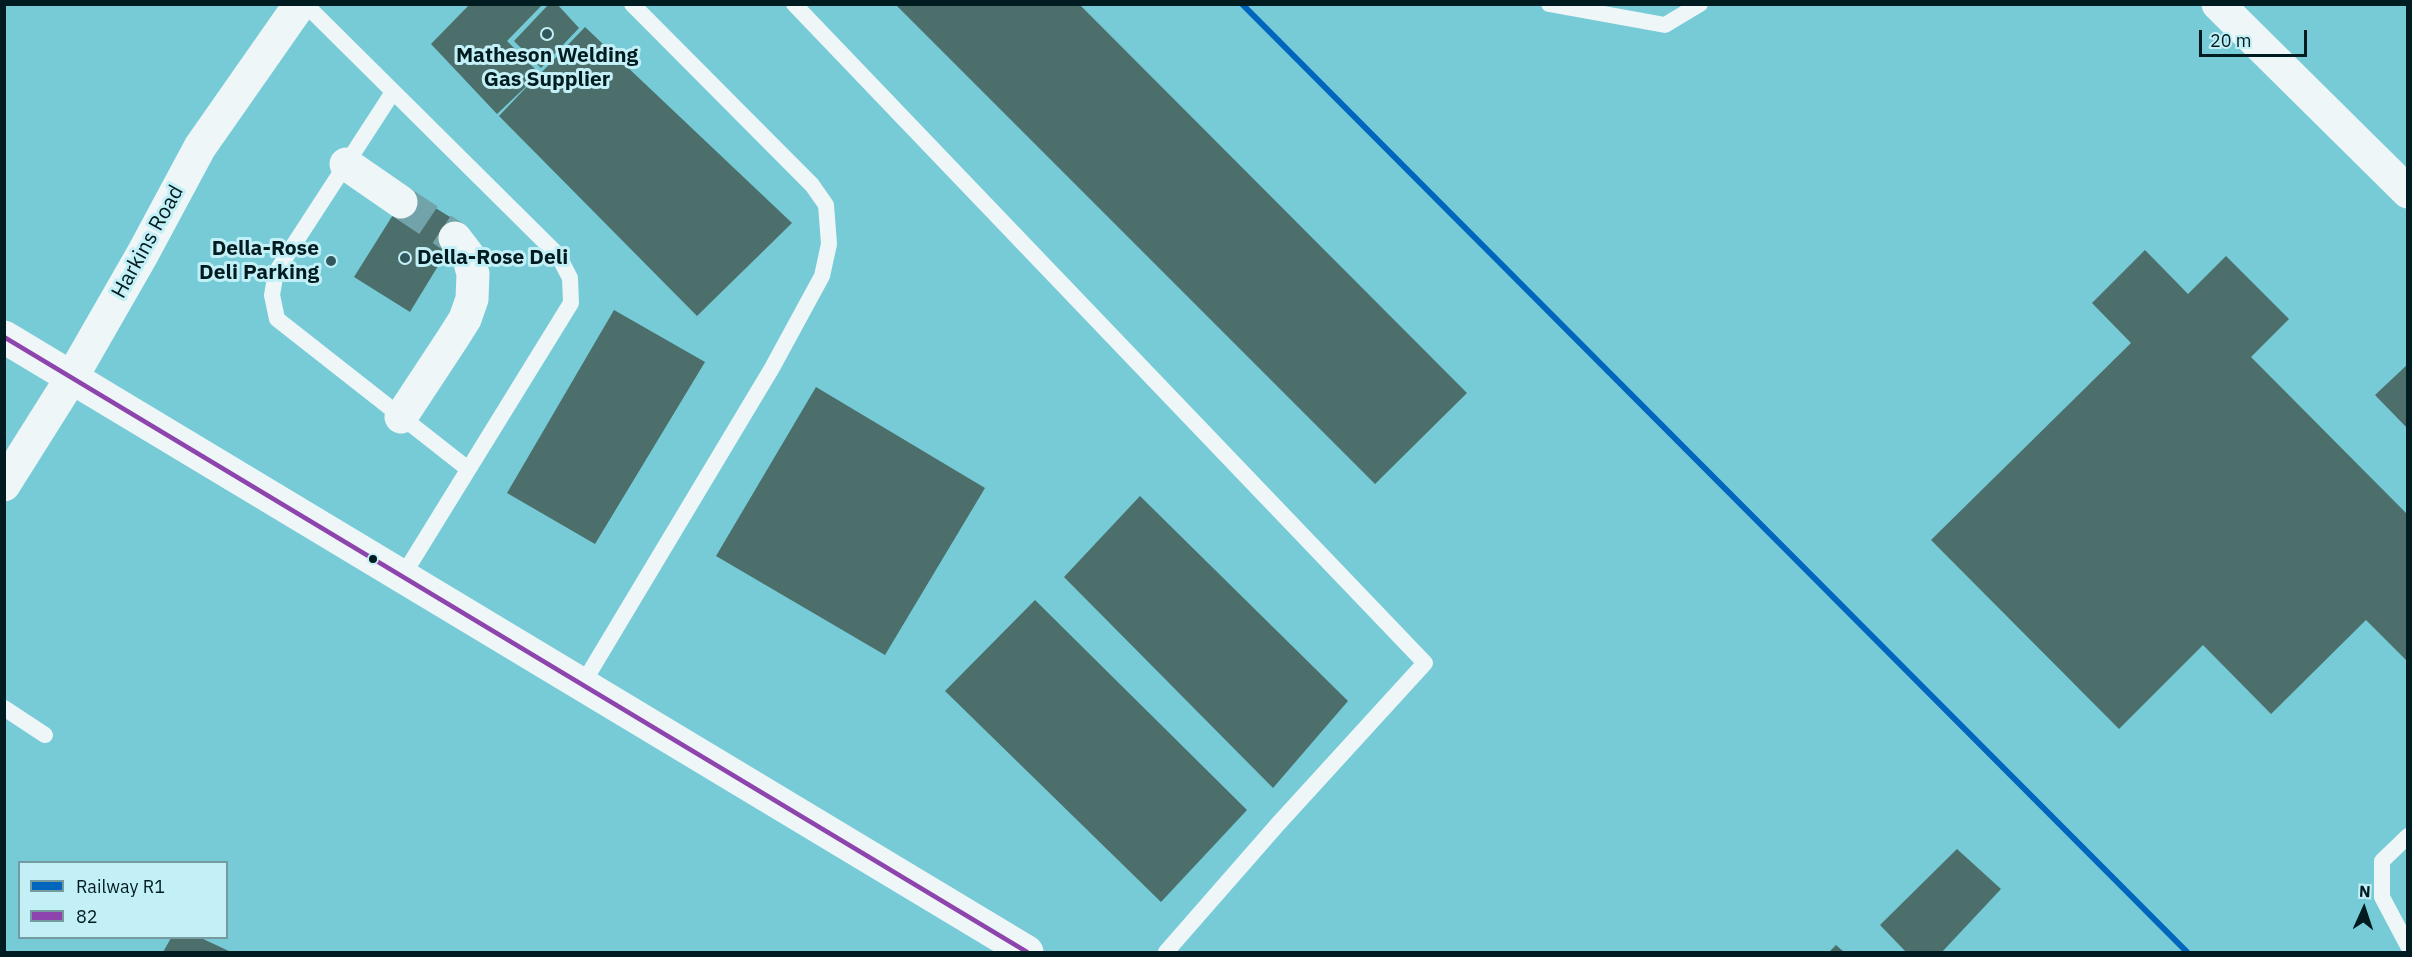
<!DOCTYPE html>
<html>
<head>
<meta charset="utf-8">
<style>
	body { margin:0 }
	#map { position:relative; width:2412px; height:957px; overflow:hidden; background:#90c5cd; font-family:"IBM Plex Sans",sans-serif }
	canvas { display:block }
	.frame { position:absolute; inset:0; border:6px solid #001c20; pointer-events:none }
	.legend { position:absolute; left:18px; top:861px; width:210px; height:78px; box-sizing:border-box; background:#c3f0f7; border:2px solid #759ba1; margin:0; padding:8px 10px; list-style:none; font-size:18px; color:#001c20 }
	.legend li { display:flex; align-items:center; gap:12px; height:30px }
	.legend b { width:30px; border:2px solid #759ba1 }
	.north { position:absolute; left:2334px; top:879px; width:60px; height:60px; -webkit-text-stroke:4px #c3f0f7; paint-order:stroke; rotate:3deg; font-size:16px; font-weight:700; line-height:24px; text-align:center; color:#001c20 }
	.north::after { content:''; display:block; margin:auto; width:21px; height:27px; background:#001c20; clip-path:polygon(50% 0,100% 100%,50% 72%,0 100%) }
	.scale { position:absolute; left:2199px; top:30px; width:108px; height:27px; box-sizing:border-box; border:3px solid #001c20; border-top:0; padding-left:8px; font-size:18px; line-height:21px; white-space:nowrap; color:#001c20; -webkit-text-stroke:4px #c3f0f7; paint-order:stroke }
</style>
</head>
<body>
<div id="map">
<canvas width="2412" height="957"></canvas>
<div class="frame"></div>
<ul class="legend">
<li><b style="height:8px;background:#0065bd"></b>Railway R1</li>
<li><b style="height:8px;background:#8e44ad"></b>82</li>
</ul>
<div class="north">N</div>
<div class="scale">20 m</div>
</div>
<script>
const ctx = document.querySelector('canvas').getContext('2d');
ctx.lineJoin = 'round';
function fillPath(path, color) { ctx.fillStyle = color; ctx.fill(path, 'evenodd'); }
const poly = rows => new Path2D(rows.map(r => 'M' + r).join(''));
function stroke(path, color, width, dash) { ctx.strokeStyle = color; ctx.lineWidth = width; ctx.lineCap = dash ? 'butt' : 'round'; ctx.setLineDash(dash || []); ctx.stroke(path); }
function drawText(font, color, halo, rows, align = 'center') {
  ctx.font = font + ' "IBM Plex Sans",sans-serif'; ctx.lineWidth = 6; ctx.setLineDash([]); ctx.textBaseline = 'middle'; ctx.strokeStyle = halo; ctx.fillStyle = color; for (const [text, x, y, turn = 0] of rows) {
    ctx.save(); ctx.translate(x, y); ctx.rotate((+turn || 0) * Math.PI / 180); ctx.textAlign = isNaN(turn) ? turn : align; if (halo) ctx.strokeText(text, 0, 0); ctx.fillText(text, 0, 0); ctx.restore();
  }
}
fillPath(poly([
	[5,5,2407,5,2407,952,5,952],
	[20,862,226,862,226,938,20,938]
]), '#76cbd7');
fillPath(poly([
	[470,4,543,4,507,41,540,74,585,27,792,223,697,316,499,116,536,77,497,114,431,44],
	[549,4,557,4,579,28,541,68,514,41],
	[895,4,1079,4,1467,393,1375,484],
	[408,191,463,225,410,312,354,277],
	[2145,250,2188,294,2226,256,2289,319,2251,357,2408,515,2408,662,2366,620,2271,714,2203,645,2119,729,1931,540,2131,343,2092,303],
	[614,310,705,362,595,544,507,493],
	[2408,364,2408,429,2375,395],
	[816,387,985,488,885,655,716,556],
	[1140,496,1348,701,1273,788,1064,577],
	[1035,600,1247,810,1161,902,945,691],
	[1957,849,2001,889,1942,952,1906,952,1880,925],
	[171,938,201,938,231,952,163,952],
	[1836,945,1844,952,1829,952]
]), '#4c6f6b');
stroke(poly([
	[401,202,455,238]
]), '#73a3aa', 33, [33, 16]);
stroke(poly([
	[305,4,558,255,570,278,571,303,402,577],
	[794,4,1425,663,1278,824,1166,952],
	[1549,4,1665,25,1700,4],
	[393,92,276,272,272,295,277,319,468,469],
	[582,685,772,368,822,276,829,244,826,205,812,185,632,4],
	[4,708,45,735],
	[2408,836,2382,861,2382,897,2408,946]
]), '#eef6f8', 16);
stroke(poly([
	[2218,4,2408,192],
	[346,164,401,202],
	[401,417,453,338,465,319,472,299,473,274,468,255,455,238]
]), '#eef6f8', 33);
stroke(poly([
	[4,337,1027,952],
	[4,485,72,377,142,255,200,147,300,4]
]), '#eef6f8', 33);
stroke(poly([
	[4,337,1027,952]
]), '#8e44ad', 4.5);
stroke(poly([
	[1242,4,2187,952]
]), '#0065bd', 6);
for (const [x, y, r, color] of [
	[547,34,6,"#32575d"],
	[405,258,6,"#32575d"],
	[331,261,6,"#32575d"],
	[373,559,5,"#001c20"]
]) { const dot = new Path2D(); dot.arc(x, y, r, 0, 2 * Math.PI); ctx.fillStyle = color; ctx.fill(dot); stroke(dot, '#c3f0f7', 2); }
drawText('bold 21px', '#001c20', '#c3f0f7', [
	["Matheson Welding",547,56],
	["Gas Supplier",547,80],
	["Della-Rose",319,249,"right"],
	["Deli Parking",319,273,"right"],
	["Della-Rose Deli",417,258,"left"]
]);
drawText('21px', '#001c20', '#c3f0f7', [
	["Harkins Road",148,242,-61]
]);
</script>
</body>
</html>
